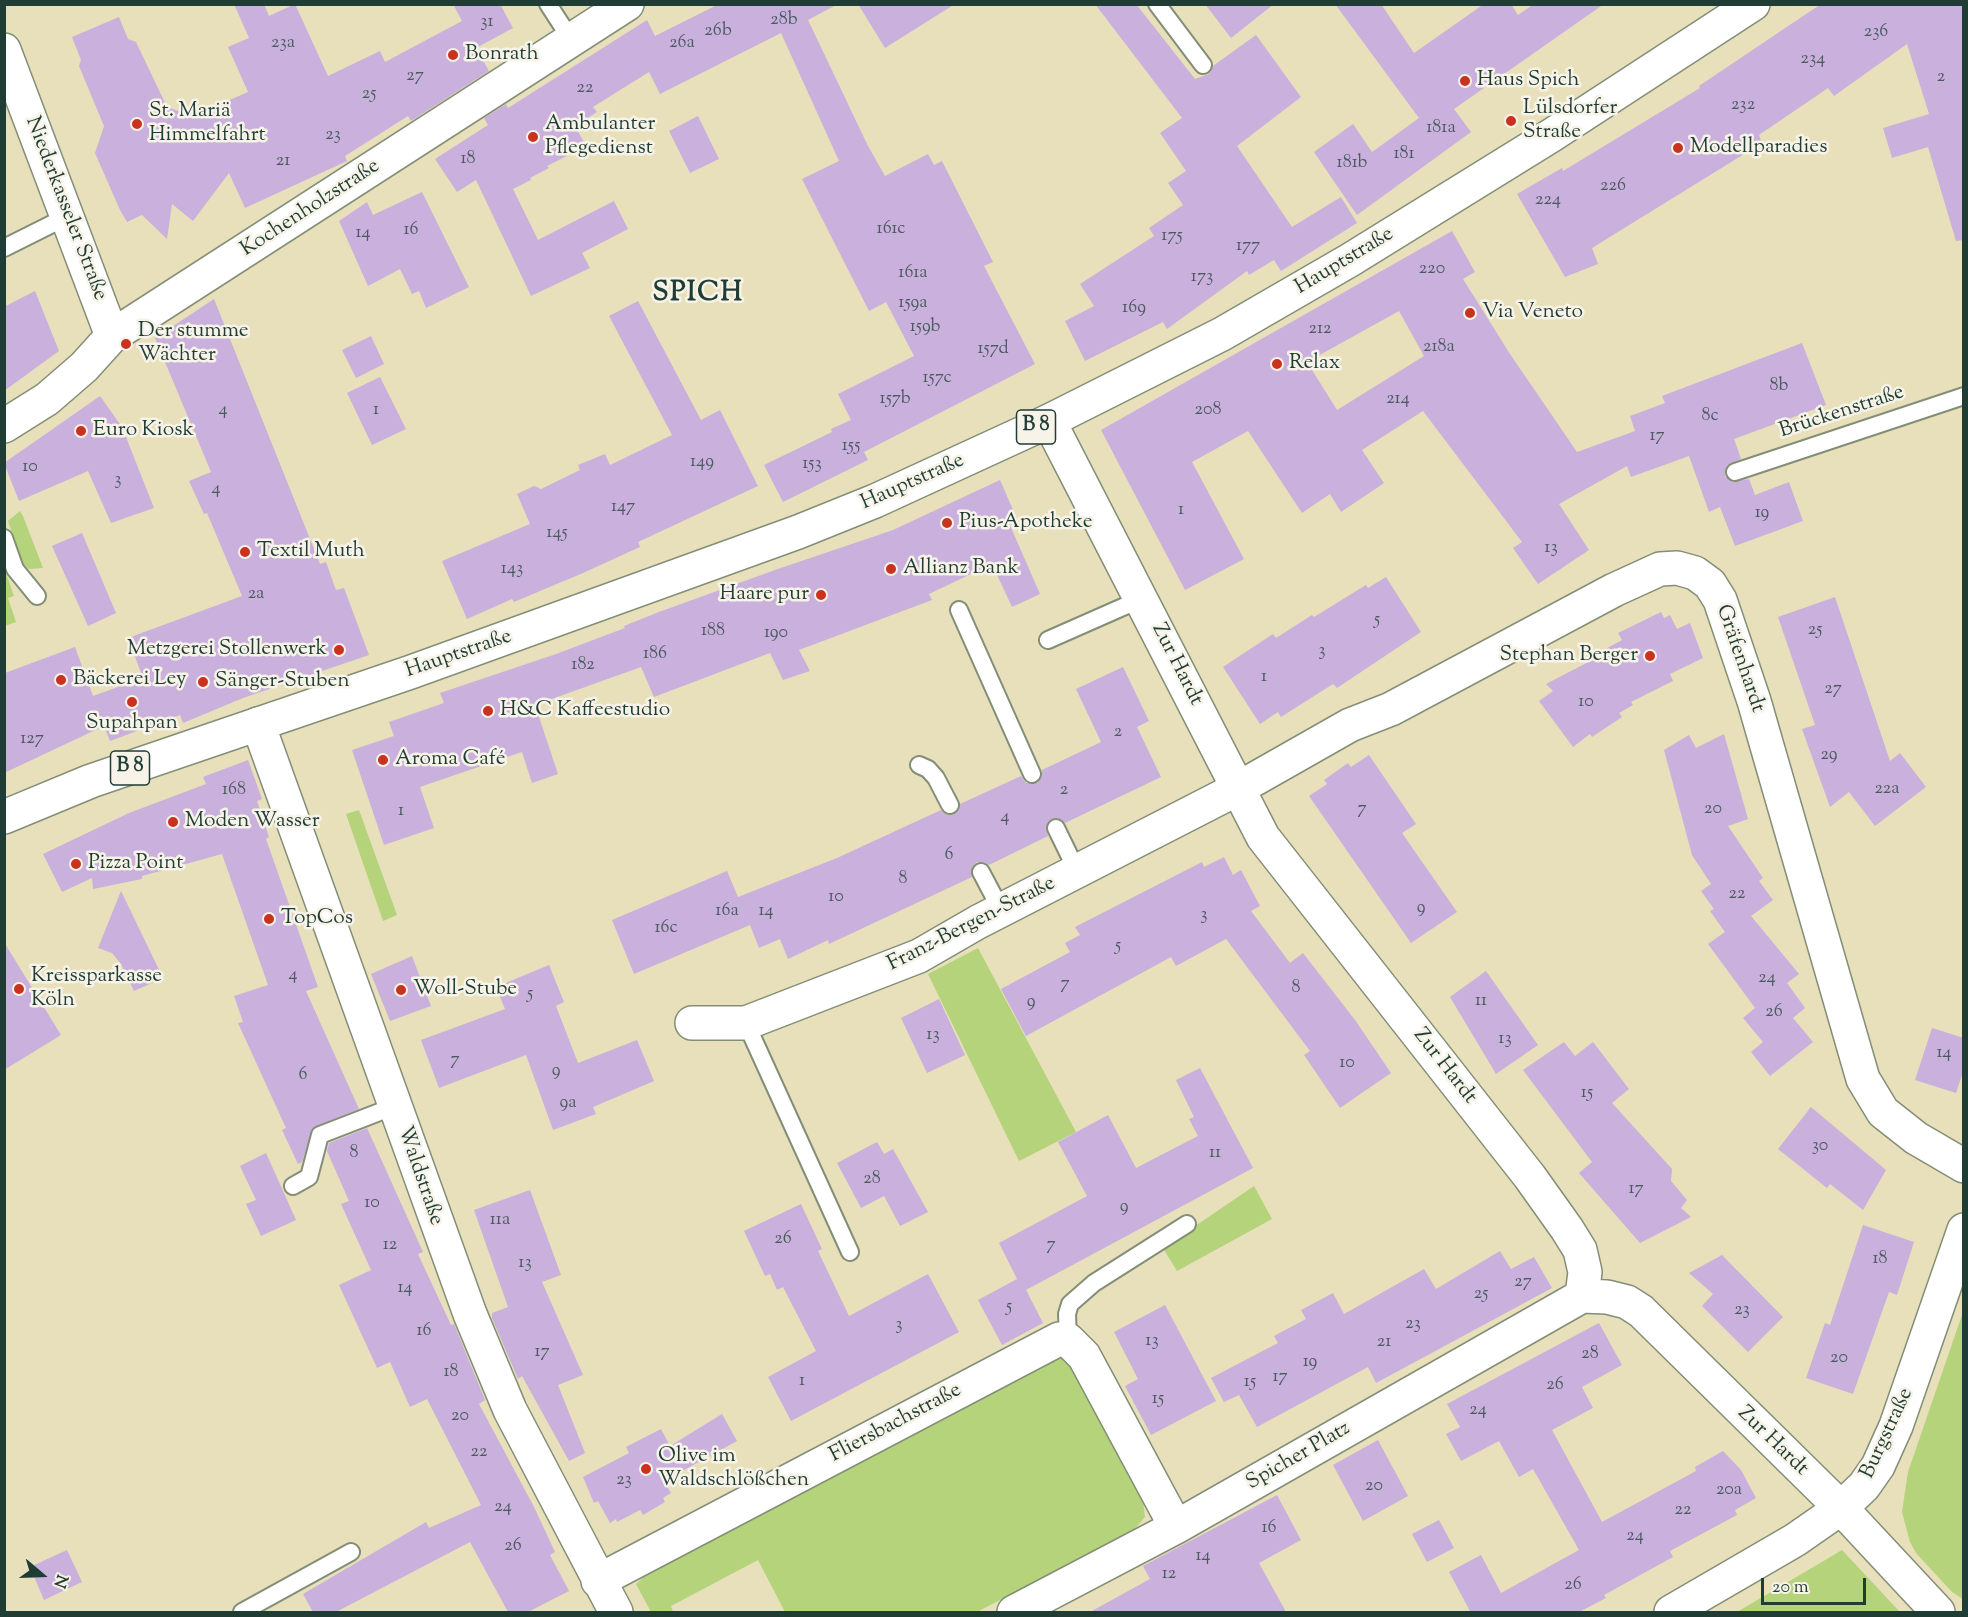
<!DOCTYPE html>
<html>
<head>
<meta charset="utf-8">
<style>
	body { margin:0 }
	#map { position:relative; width:1968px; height:1617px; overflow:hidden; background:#e7e0ba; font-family:"Sorts Mill Goudy",serif }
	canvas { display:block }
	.frame { position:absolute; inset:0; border:6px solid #1f3d34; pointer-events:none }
	.north { position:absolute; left:12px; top:1545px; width:60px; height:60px; -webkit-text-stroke:4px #f7f3e8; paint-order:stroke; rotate:109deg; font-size:16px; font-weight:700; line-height:24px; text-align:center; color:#1f3d34 }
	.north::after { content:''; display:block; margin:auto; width:21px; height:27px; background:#1f3d34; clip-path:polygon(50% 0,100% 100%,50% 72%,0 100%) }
	.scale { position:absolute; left:1761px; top:1578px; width:105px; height:27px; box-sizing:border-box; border:3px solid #1f3d34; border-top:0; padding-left:8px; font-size:18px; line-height:21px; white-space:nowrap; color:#1f3d34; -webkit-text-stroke:4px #f7f3e8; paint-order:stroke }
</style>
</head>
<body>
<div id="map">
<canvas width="1968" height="1617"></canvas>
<div class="frame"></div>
<div class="north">N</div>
<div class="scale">20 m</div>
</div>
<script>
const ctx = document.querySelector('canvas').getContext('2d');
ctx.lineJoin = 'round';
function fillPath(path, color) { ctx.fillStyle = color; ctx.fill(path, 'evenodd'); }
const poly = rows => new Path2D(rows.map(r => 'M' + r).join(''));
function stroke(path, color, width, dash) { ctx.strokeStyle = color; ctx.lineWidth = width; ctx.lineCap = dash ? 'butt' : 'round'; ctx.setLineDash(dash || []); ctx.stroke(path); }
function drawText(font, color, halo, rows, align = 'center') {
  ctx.font = font + ' "Sorts Mill Goudy",serif'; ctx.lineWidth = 5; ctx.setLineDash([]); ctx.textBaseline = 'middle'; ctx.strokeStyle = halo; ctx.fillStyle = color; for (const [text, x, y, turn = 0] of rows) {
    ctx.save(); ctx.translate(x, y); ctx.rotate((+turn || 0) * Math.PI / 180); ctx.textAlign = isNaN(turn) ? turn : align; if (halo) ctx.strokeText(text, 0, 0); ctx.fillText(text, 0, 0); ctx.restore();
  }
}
fillPath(poly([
	[20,511,23,516,43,568,29,569,22,563,8,521],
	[5,570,14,596,8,598,16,622,5,626],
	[359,810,397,915,383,921,346,814],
	[978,948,1076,1132,1019,1161,928,974],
	[1254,1186,1272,1219,1177,1271,1163,1248],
	[1963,1312,1963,1599,1952,1592,1916,1553,1910,1542,1902,1512,1908,1472],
	[1063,1358,1072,1366,1143,1500,1145,1517,1134,1530,977,1612,785,1612,758,1560,671,1606,673,1612,651,1612,636,1584,645,1576,1048,1360],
	[1842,1550,1900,1612,1737,1612,1832,1556]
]), '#b4d37a');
fillPath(poly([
	[234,4,264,4,269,16,295,4,328,76,380,51,385,62,462,21,453,4,500,4,513,28,476,48,489,71,411,121,408,116,345,156,347,161,245,208,229,173,193,221,172,204,167,239,142,215,127,222,120,210,95,153,104,126,79,66,81,60,72,37,119,17,128,39,136,42,167,107,193,116,248,92,228,47,249,38],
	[719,4,838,4,808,20,868,146,885,176,928,154,934,165,942,161,993,262,984,266,1035,364,864,452,868,460,783,502,764,465,832,432,831,429,851,420,838,394,914,356,886,302,869,311,802,179,839,161,781,33,660,94,649,72,593,107,597,112,575,126,586,146,547,166,549,168,530,178,531,180,513,189,538,240,614,201,628,229,582,253,590,268,531,296,476,180,457,192,435,159,488,125,484,118,506,104,508,108,647,20,655,36],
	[858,4,955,4,885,48],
	[1095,4,1136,4,1195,79,1209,74,1213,66,1256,35,1301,97,1237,146,1292,227,1341,197,1357,223,1281,271,1274,260,1249,275,1247,271,1167,329,1163,322,1085,361,1065,321,1094,306,1080,284,1154,236,1149,228,1183,205,1168,183,1186,171,1160,133,1182,118],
	[1205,4,1274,4,1231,38],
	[1335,4,1381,4,1414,53,1484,4,1511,4,1518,15,1534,4,1604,4,1454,109,1471,132,1357,215,1314,152,1353,124,1372,152,1419,118],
	[1821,4,1964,4,1964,240,1956,241,1928,147,1892,158,1883,128,1929,114,1907,44,1834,96,1828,88,1759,135,1762,143,1592,248,1598,264,1565,277,1517,194,1562,168,1563,171,1700,88,1699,86],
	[698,116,719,159,690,173,669,131],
	[422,192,469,287,426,308,419,291,412,294,400,269,368,286,339,221,367,202,373,215],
	[1452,231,1475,272,1463,279,1510,354,1577,452,1635,431,1630,416,1665,403,1662,396,1802,343,1826,405,1734,439,1741,459,1728,465,1725,470,1725,476,1732,482,1749,479,1755,495,1789,482,1803,521,1735,546,1720,507,1709,512,1689,456,1631,477,1627,466,1559,504,1589,550,1538,584,1513,548,1522,542,1423,411,1362,450,1384,483,1341,512,1330,494,1302,513,1248,431,1192,462,1244,559,1185,590,1101,430],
	[1399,311,1424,356,1337,410,1307,362],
	[35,291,59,351,4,391,4,307],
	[214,299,320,564,326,562,336,590,344,588,369,655,243,698,183,723,180,715,110,741,104,726,4,773,5,673,75,647,93,696,143,678,128,638,242,596,207,513,204,514,189,481,211,472,155,338],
	[638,301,701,420,720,410,758,486,638,542,640,547,583,573,514,602,512,599,467,619,442,561,530,524,517,494,534,486,541,489,580,470,578,465,605,454,610,465,672,435,609,316],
	[371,336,384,364,356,378,342,350],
	[380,377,406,429,372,445,347,393],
	[100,396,122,427,154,508,111,523,88,471,19,501,4,463],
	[1000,480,1017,519,1009,523,1040,594,1012,607,992,564,929,594,932,600,799,650,810,671,783,680,770,653,654,697,641,667,535,705,558,774,532,783,522,752,420,787,434,828,384,845,352,750,394,736,389,722,444,703,440,693,556,654,625,628,624,626,659,612,775,570,893,530],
	[82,533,116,613,88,626,52,546],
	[1386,577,1421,632,1337,688,1333,684,1281,717,1278,712,1260,724,1223,667,1273,634,1276,638,1312,615,1314,617,1366,585,1368,588],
	[1835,597,1890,761,1900,753,1926,787,1875,826,1849,792,1830,807,1802,729,1815,725,1778,617],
	[1661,612,1664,618,1670,615,1677,629,1690,623,1703,658,1670,674,1673,681,1631,702,1633,705,1619,713,1622,717,1592,737,1590,734,1573,747,1539,701,1553,691,1546,684,1598,657,1596,654,1622,640,1618,633],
	[1123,667,1149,721,1137,727,1161,777,1065,823,1057,818,1051,819,1046,827,1048,836,989,865,982,862,977,862,972,867,972,877,829,944,828,940,788,959,780,939,759,948,750,925,634,974,612,920,727,871,738,897,837,858,941,810,945,814,954,815,960,804,1021,776,1026,783,1037,783,1042,776,1042,770,1101,742,1076,689],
	[1724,734,1748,819,1728,826,1763,878,1759,881,1773,900,1751,916,1799,974,1787,983,1805,1008,1793,1018,1813,1042,1770,1076,1751,1052,1763,1042,1743,1018,1755,1008,1708,944,1725,932,1710,911,1714,909,1701,891,1711,884,1692,855,1664,750,1689,735,1696,748],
	[1369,755,1416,824,1402,833,1457,912,1411,943,1309,796,1327,784,1324,780,1348,763,1351,767],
	[248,760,262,799,257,801,269,837,266,839,318,987,306,991,359,1109,313,1128,302,1162,298,1164,282,1130,286,1128,238,1023,243,1022,234,996,268,985,222,854,142,876,142,879,93,889,92,878,62,892,43,854,129,813,206,784,203,777],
	[1224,857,1233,875,1241,870,1260,906,1251,911,1290,963,1303,953,1355,1020,1391,1073,1340,1108,1304,1055,1310,1051,1226,939,1176,966,1171,957,1026,1036,1001,989,1070,952,1065,943,1080,935,1075,927,1202,862,1204,867],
	[121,891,163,978,134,991,121,964,112,953,98,948],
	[4,942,61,1035,4,1070],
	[412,956,431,1006,390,1021,371,974],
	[549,965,564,1002,556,1006,578,1063,637,1040,654,1081,593,1107,596,1114,553,1130,526,1055,439,1088,421,1040,505,1009,496,987],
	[1486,971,1538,1045,1496,1074,1450,997],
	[939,999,965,1055,927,1073,901,1018],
	[1932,1028,1964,1038,1964,1069,1956,1093,1915,1080],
	[1564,1042,1575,1056,1593,1042,1629,1089,1612,1103,1672,1169,1671,1181,1687,1200,1681,1208,1691,1217,1640,1243,1579,1173,1592,1162,1523,1070],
	[1200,1068,1253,1168,1026,1290,1043,1323,1002,1345,978,1300,1017,1279,999,1243,1087,1196,1058,1142,1108,1115,1136,1168,1198,1136,1189,1119,1194,1117,1176,1080],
	[1811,1107,1886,1170,1863,1210,1830,1184,1827,1188,1778,1149],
	[367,1128,423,1252,418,1254,451,1325,454,1324,485,1400,479,1404,534,1507,555,1552,550,1555,569,1591,528,1612,508,1612,470,1542,336,1612,313,1612,303,1594,426,1522,429,1528,481,1505,427,1399,410,1407,390,1362,377,1368,339,1285,371,1270,341,1204,349,1201,327,1151,329,1143],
	[877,1142,884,1154,893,1149,928,1212,900,1226,884,1196,861,1208,837,1163],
	[266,1153,296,1220,261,1236,246,1204,256,1200,240,1166],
	[530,1190,561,1275,542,1282,583,1375,558,1385,585,1453,569,1461,522,1376,518,1379,492,1318,492,1313,508,1307,474,1210],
	[801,1204,822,1249,818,1251,849,1316,928,1274,959,1332,791,1421,768,1377,816,1351,783,1287,777,1290,770,1274,765,1276,744,1231],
	[1863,1225,1914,1242,1897,1295,1889,1292,1853,1394,1806,1378,1825,1323,1830,1325],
	[1500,1251,1511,1269,1534,1257,1552,1288,1376,1383,1368,1367,1257,1427,1239,1395,1224,1402,1211,1378,1278,1343,1274,1336,1306,1319,1301,1310,1333,1293,1344,1314,1424,1269,1436,1289],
	[1722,1255,1783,1317,1748,1352,1702,1306,1713,1294,1689,1273],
	[1165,1305,1216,1401,1151,1435,1125,1386,1138,1379,1114,1332],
	[1599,1323,1622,1365,1582,1387,1593,1408,1552,1430,1602,1522,1696,1471,1695,1467,1723,1451,1741,1470,1756,1498,1735,1510,1737,1515,1670,1551,1673,1557,1604,1595,1606,1598,1579,1612,1467,1612,1470,1611,1449,1572,1481,1555,1501,1593,1579,1550,1533,1469,1519,1477,1499,1441,1461,1461,1446,1434,1460,1427,1447,1404],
	[722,1414,737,1441,664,1481,671,1493,663,1498,665,1502,643,1515,640,1510,617,1522,616,1519,610,1523,598,1501,594,1503,583,1477,629,1453,626,1447,661,1429,670,1446],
	[1378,1440,1408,1496,1363,1521,1333,1465],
	[1277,1495,1301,1540,1259,1563,1286,1612,1090,1612,1150,1579,1143,1566],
	[1439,1520,1454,1548,1427,1562,1412,1534],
	[67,1550,82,1582,44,1600,30,1567]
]), '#c9b0dd');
const lane = poly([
	[548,4,572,41],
	[1157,4,1203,65],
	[4,248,68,216],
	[1735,472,1964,396],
	[4,538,15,569,37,596],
	[959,610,1032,774],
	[1048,640,1141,599],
	[919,765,928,769,936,778,950,805],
	[1056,828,1077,871],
	[981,872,1001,910],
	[746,1023,850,1252],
	[293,1186,309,1177,320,1135,395,1106],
	[1068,1340,1067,1314,1070,1304,1094,1283,1187,1224],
	[242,1612,351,1552]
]);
const street = poly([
	[4,50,112,336],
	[1049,421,1263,837,1530,1177,1567,1229,1580,1250,1585,1272,1582,1296],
	[4,426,47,399,84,367,112,336,627,4],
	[258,724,470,1314,510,1410,616,1612],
	[692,1023,746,1023,919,956,978,922,1239,788,1350,725,1391,709,1614,590,1660,569,1677,568,1695,573,1710,584,1720,600,1754,701,1863,1079,1883,1112,1916,1138,1964,1166],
	[1582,1296,1607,1297,1627,1302,1641,1311,1841,1508,1938,1612],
	[598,1581,1059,1339,1068,1340,1084,1356,1176,1527],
	[1014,1612,1176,1527,1582,1296],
	[1671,1612,1795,1540,1841,1508,1864,1486,1878,1466,1896,1426,1964,1230]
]);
const primary = poly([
	[4,817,91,781,411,672,798,532,875,501,1049,421,1222,334,1350,260,1552,135,1753,4]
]);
stroke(lane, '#838e77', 20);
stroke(street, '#838e77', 36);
stroke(primary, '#838e77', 36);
stroke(lane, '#fff', 16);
stroke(street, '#fff', 33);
stroke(primary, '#fff', 33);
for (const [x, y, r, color] of [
	[453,55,6,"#c8321e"],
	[1465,81,6,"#c8321e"],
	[1511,121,6,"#c8321e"],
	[137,124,6,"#c8321e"],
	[533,137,6,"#c8321e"],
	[1678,148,6,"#c8321e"],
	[1470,313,6,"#c8321e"],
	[126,344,6,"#c8321e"],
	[1277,364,6,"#c8321e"],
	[81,431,6,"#c8321e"],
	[947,523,6,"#c8321e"],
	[245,552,6,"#c8321e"],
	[891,569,6,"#c8321e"],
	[821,595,6,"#c8321e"],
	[339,650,6,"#c8321e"],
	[1650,656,6,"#c8321e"],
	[61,680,6,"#c8321e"],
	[203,682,6,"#c8321e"],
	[132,702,6,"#c8321e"],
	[488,711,6,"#c8321e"],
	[383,760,6,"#c8321e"],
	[173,822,6,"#c8321e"],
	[76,864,6,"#c8321e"],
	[269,919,6,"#c8321e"],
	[19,989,6,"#c8321e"],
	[401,990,6,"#c8321e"],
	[646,1469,6,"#c8321e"]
]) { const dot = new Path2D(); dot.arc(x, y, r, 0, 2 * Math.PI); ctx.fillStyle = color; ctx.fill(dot); stroke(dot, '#f7f3e8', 2); }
drawText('18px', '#4a5a5e', null, [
	["28b",784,21],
	["31",487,23],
	["26b",718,32],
	["236",1876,33],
	["23a",283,44],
	["26a",682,44],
	["234",1813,60],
	["27",415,77],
	["2",1941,78],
	["22",585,89],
	["25",369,95],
	["232",1743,106],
	["181a",1441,129],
	["23",333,136],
	["181",1404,155],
	["18",468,160],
	["21",283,162],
	["181b",1352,164],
	["226",1613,187],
	["224",1548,201],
	["161c",891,230],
	["16",411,231],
	["14",363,234],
	["175",1172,237],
	["177",1248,247],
	["220",1432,270],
	["161a",913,274],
	["173",1202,278],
	["159a",913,304],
	["169",1134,309],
	["159b",925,328],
	["212",1320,330],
	["218a",1439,348],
	["157d",993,350],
	["157c",937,379],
	["8b",1779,387],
	["157b",895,400],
	["214",1398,400],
	["4",223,411],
	["1",376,411],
	["208",1208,411],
	["8c",1710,417],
	["17",1657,437],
	["155",851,447],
	["149",702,463],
	["153",812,465],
	["10",30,468],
	["3",118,481],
	["4",216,490],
	["147",623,508],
	["1",1181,511],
	["19",1762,514],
	["145",557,534],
	["13",1551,549],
	["143",512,570],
	["2a",256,595],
	["5",1377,621],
	["25",1815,631],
	["188",713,632],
	["190",776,634],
	["3",1322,652],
	["186",655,655],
	["182",583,666],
	["1",1264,678],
	["27",1833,690],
	["10",1586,703],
	["2",1118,733],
	["127",32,740],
	["29",1829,756],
	["22a",1887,790],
	["168",234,791],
	["2",1064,791],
	["7",1362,810],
	["20",1713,810],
	["1",401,812],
	["4",1005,818],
	["6",949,856],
	["8",903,880],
	["22",1737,895],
	["10",836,898],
	["9",1421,909],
	["16a",727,912],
	["14",766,912],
	["3",1204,916],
	["16c",666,929],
	["5",1118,947],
	["4",293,976],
	["24",1767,979],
	["7",1065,985],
	["8",1296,989],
	["5",530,995],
	["11",1481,1002],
	["9",1031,1003],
	["26",1774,1013],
	["13",933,1036],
	["13",1505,1040],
	["14",1944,1054],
	["7",455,1061],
	["10",1347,1064],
	["9",556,1072],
	["6",303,1076],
	["15",1587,1094],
	["9a",568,1104],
	["30",1820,1147],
	["8",354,1154],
	["11",1215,1154],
	["28",872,1180],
	["17",1636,1190],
	["10",372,1204],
	["9",1124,1208],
	["11a",500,1221],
	["26",783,1240],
	["12",390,1246],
	["7",1051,1246],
	["18",1880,1260],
	["13",525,1264],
	["27",1523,1283],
	["14",405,1289],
	["25",1481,1295],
	["5",1009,1308],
	["23",1742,1311],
	["23",1413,1325],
	["3",899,1326],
	["16",424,1332],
	["13",1152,1342],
	["21",1384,1343],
	["17",542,1353],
	["28",1590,1355],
	["20",1839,1359],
	["19",1310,1363],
	["18",451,1373],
	["17",1280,1378],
	["1",802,1382],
	["15",1250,1383],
	["26",1555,1386],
	["15",1158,1400],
	["24",1478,1411],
	["20",460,1417],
	["22",479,1453],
	["23",624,1481],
	["20",1374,1487],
	["20a",1729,1491],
	["24",503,1508],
	["22",1683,1511],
	["16",1269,1529],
	["24",1635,1537],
	["26",513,1547],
	["14",1203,1557],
	["12",1169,1575],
	["26",1573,1586]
]);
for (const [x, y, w] of [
	[1036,427,39],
	[130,768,39]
]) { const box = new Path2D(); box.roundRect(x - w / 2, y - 17, w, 34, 4.5); ctx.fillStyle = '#f7f3e8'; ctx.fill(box); stroke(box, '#1f3d34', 1.5); }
drawText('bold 20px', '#1f3d34', null, [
	["B 8",1036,427],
	["B 8",130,768]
]);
drawText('21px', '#1f3d34', '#f7f3e8', [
	["Bonrath",465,55],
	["Haus Spich",1477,81],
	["Lülsdorfer",1523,109],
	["Straße",1523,133],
	["St. Mariä",149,112],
	["Himmelfahrt",149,136],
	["Ambulanter",545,125],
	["Pflegedienst",545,149],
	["Modellparadies",1690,148],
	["Via Veneto",1482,313],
	["Der stumme",138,332],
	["Wächter",138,356],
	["Relax",1289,364],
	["Euro Kiosk",93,431],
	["Pius-Apotheke",959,523],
	["Textil Muth",257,552],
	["Allianz Bank",903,569],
	["Haare pur",809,595,"right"],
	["Metzgerei Stollenwerk",327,650,"right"],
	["Stephan Berger",1638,656,"right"],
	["Bäckerei Ley",73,680],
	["Sänger-Stuben",215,682],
	["H&C Kaffeestudio",500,711],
	["Supahpan",132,724,"center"],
	["Aroma Café",395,760],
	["Moden Wasser",185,822],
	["Pizza Point",88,864],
	["TopCos",281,919],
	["Kreissparkasse",31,977],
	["Köln",31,1001],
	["Woll-Stube",413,990],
	["Olive im",658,1457],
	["Waldschlößchen",658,1481]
], 'left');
drawText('21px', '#1f3d34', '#f7f3e8', [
	["Niederkasseler Straße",65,209,69],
	["Kochenholzstraße",311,209,-33],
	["Hauptstraße",1345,262,-31],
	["Brückenstraße",1842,413,-18],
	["Hauptstraße",913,483,-24],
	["Hauptstraße",459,655,-19],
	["Gräfenhardt",1739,659,71],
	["Zur Hardt",1176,665,63],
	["Franz-Bergen-Straße",972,925,-27],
	["Zur Hardt",1444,1067,52],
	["Waldstraße",419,1176,71],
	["Fliersbachstraße",896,1424,-28],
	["Burgstraße",1888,1434,-65],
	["Zur Hardt",1772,1442,44],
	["Spicher Platz",1299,1457,-30]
]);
ctx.letterSpacing = '1.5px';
drawText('bold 27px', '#1f3d34', '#f7f3e8', [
	["SPICH",698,295]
]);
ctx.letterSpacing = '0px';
</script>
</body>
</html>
